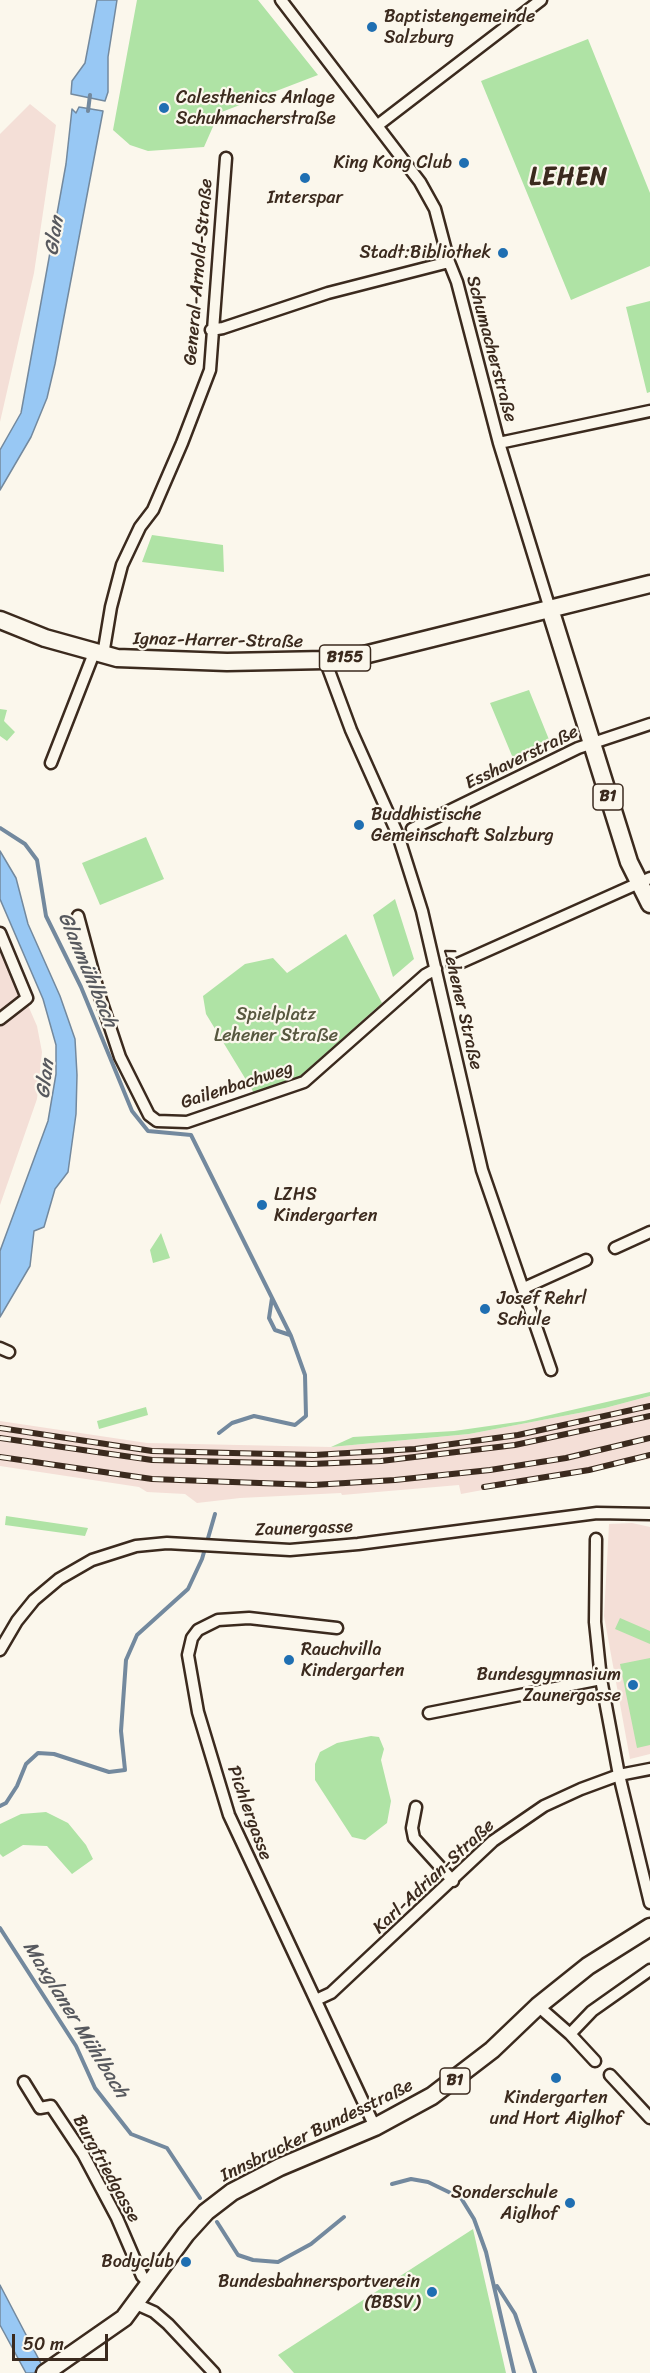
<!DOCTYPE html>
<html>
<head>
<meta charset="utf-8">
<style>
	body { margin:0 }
	#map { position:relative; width:650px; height:2373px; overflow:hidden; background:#fbf7ec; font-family:Sriracha,sans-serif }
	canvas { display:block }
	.scale { position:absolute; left:12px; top:2334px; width:96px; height:27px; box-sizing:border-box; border:3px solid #3b2a1e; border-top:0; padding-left:8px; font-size:18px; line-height:21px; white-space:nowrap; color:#3b2a1e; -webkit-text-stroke:4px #fbf7ec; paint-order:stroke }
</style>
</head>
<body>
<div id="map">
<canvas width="650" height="2373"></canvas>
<div class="scale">50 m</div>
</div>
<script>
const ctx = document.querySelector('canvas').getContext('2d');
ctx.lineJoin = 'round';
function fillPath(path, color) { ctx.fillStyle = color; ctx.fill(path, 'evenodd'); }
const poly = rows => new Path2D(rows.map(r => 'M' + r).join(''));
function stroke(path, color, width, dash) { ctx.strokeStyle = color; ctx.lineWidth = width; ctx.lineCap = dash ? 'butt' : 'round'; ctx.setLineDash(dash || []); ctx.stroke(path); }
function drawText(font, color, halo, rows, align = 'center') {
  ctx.font = font + ' Sriracha,sans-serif'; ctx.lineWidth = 4.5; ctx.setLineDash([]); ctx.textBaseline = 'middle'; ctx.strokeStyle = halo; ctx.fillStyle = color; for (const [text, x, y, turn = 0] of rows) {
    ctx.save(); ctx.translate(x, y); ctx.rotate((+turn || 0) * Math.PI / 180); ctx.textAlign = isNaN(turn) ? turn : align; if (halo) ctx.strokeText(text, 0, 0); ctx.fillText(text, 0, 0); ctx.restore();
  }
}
fillPath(poly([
	[30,104,56,125,34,273,0,422,0,134],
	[0,941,37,1026,42,1052,37,1099,0,1205],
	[650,1396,650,1459,461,1494,459,1485,342,1495,341,1493,240,1498,197,1503,185,1494,147,1492,139,1487,0,1466,0,1421,147,1443,331,1447,469,1434,605,1408],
	[632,1523,650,1527,650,1754,630,1759,604,1616,609,1524]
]), '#f4dfd7');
fillPath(poly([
	[137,0,258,0,318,75,219,113,204,147,148,151,130,145,113,130],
	[588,39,650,193,650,266,571,300,481,81],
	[650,301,650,392,647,393,626,307],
	[152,535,223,545,224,572,142,562],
	[529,690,552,747,515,763,490,703],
	[0,709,7,710,4,721,15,732,7,741,0,736],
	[146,837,164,879,100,905,82,863],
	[395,899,414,959,393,977,373,915],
	[346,934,382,1003,300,1076,254,1093,206,1014,203,996,245,964,273,958,287,973],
	[161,1233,170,1258,153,1263,150,1250],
	[650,1392,650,1396,605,1408,469,1434,331,1447,353,1437,454,1431,524,1421],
	[146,1407,148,1415,99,1429,97,1421],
	[6,1516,88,1528,85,1536,5,1525],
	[620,1618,650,1631,650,1644,615,1629],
	[650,1658,650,1745,637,1748,620,1664],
	[371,1736,379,1737,384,1749,381,1760,391,1801,387,1823,365,1840,352,1837,315,1780,315,1764,320,1752,337,1743],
	[46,1812,68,1823,86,1845,93,1859,72,1874,47,1846,23,1845,3,1857,0,1854,0,1824,21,1814],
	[473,2229,506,2373,294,2373,278,2355]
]), '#afe3a5');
const water = poly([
	[97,0,117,0,108,57,108,92,105,101,71,94,72,81,85,63,97,0],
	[79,107,103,111,55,364,47,398,31,437,0,490,0,450,21,413,66,164,72,109,76,113,79,107],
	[0,851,16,878,28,924,60,996,75,1039,77,1075,76,1114,68,1172,55,1189,44,1227,34,1231,30,1266,0,1317,0,1251,48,1121,56,1074,56,1045,43,999,0,899,0,851],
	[0,2285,46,2373,26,2373,0,2325,0,2285]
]);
fillPath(water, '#98c8f4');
stroke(water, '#73899e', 1.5);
stroke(poly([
	[88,111,90,95],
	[0,828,25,844,37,860,46,916,81,987,132,1111,148,1131,191,1135,291,1336,305,1375,306,1416,295,1425,254,1416,232,1423,219,1433],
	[272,1298,269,1318,275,1330,290,1335],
	[0,1806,6,1803,17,1786,26,1764,38,1753,54,1754,109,1772,125,1770,121,1731,126,1660,137,1635,188,1589,202,1559,215,1514],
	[0,1928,76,2046,95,2088,131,2134,167,2148,200,2198],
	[392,2184,411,2179,428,2182,461,2198,474,2219,486,2252,514,2373],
	[217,2222,238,2255,253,2260,278,2262,311,2244,344,2217],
	[497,2286,515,2314,535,2373]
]), '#73899e', 4);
const street = poly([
	[281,0,420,182,435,209,449,262,457,282,499,443,550,609],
	[378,125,541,0],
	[211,330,223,328,328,293,449,262],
	[499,443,650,411],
	[103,655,111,607,122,565,140,527,153,510,182,443,210,370,226,158],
	[325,660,351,730,398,835,422,911,482,1170,551,1370],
	[51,763,94,653],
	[412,829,578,748,650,724],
	[78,916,99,994,120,1057,149,1115,157,1121,187,1122,304,1082,425,975,436,969],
	[0,933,27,998,0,1019],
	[453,966,650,878],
	[615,1248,650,1232],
	[524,1288,586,1260],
	[0,1348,9,1352],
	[596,1539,595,1622,601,1679,619,1775,650,1903],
	[337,1628,249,1618,218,1620,198,1630,192,1638,188,1655,198,1712,229,1815,375,2127],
	[0,1650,17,1621,34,1600,59,1579,92,1560,136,1546,167,1543,290,1550,358,1544,597,1513,650,1514],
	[429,1713,601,1679],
	[416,1807,412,1828,414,1838,453,1881],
	[316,2000,331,1993,493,1841,544,1806,581,1789,619,1775,650,1769],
	[538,2006,570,2034,595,2061],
	[570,2034,592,2011,650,1970],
	[610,2075,650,2118],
	[24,2082,40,2108,51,2106,83,2154,117,2218,142,2276,151,2285],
	[136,2304,154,2312,168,2324,214,2373]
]);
const primary = poly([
	[550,609,629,862,650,904],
	[0,620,45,638,117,658,227,662,325,660,364,655,650,584],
	[45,2373,124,2318,186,2234,206,2212,232,2192,280,2167,375,2127,432,2096,492,2050,538,2006,588,1966,650,1927]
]);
stroke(street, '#3b2a1e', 15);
stroke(primary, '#3b2a1e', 21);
stroke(street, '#fbf7ec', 10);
stroke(primary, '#fbf7ec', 16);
const rail = poly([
	[0,1428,152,1451,314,1455,415,1449,518,1435,650,1406],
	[0,1438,152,1460,312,1464,381,1461,515,1445,650,1416],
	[0,1457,152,1479,313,1485,395,1480,490,1470,566,1458,650,1438],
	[484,1487,589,1470,650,1455]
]);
stroke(rail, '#3b2a1e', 6);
stroke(rail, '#fbf7ec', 4, [11]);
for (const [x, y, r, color] of [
	[372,27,6,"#1f6fb2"],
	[164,108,6,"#1f6fb2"],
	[464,163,6,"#1f6fb2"],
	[305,178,6,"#1f6fb2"],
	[503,253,6,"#1f6fb2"],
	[359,825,6,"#1f6fb2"],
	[262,1205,6,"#1f6fb2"],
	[485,1309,6,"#1f6fb2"],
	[289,1660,6,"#1f6fb2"],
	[633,1685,6,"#1f6fb2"],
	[556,2078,6,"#1f6fb2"],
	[570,2203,6,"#1f6fb2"],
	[186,2262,6,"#1f6fb2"],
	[432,2292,6,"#1f6fb2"]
]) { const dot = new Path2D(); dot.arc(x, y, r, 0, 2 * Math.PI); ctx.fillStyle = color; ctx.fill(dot); stroke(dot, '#fbf7ec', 2); }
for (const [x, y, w] of [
	[345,658,51],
	[608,797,30],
	[455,2081,30]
]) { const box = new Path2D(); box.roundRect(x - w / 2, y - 13, w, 26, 4.5); ctx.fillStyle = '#fbf7ec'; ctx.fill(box); stroke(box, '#3b2a1e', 1.5); }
drawText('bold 16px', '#3b2a1e', null, [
	["B155",345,658],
	["B1",608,797],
	["B1",455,2081]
]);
drawText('18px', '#3b2a1e', '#fbf7ec', [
	["Baptistengemeinde",384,17],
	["Salzburg",384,38],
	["Calesthenics Anlage",176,98],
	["Schuhmacherstraße",176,119],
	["King Kong Club",452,163,"right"],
	["Interspar",305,198,"center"],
	["Stadt:Bibliothek",491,253,"right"],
	["Buddhistische",371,815],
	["Gemeinschaft Salzburg",371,836],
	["LZHS",274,1195],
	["Kindergarten",274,1216],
	["Josef Rehrl",497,1299],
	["Schule",497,1320],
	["Rauchvilla",301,1650],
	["Kindergarten",301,1671],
	["Bundesgymnasium",621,1675,"right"],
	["Zaunergasse",621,1696,"right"],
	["Kindergarten",556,2098,"center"],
	["und Hort Aiglhof",556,2119,"center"],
	["Sonderschule",558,2193,"right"],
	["Aiglhof",558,2214,"right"],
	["Bodyclub",174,2262,"right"],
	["Bundesbahnersportverein",420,2282,"right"],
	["(BBSV)",420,2303,"right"]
], 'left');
drawText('18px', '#3b2a1e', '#fbf7ec', [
	["General-Arnold-Straße",199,272,-85],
	["Schumacherstraße",491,349,75],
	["Ignaz-Harrer-Straße",218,641,1],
	["Esshaverstraße",522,758,-26],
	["Lehener Straße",462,1009,77],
	["Gailenbachweg",237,1086,-18],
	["Zaunergasse",304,1529,-2],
	["Pichlergasse",249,1813,70],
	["Karl-Adrian-Straße",434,1877,-43],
	["Innsbrucker Bundesstraße",317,2131,-26],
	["Burgfriedgasse",106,2169,61]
]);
drawText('18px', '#585840', '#fbf7ec', [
	["Spielplatz",276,1015],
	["Lehener Straße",276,1036]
]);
drawText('italic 20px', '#57595e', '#fbf7ec', [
	["Glan",55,236,-81],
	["Glanmühlbach",87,970,67],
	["Glan",46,1079,-83],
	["Maxglaner Mühlbach",75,2020,58]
]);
ctx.letterSpacing = '1.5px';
drawText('bold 24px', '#3b2a1e', '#fbf7ec', [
	["LEHEN",569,178]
]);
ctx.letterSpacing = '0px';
</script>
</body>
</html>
